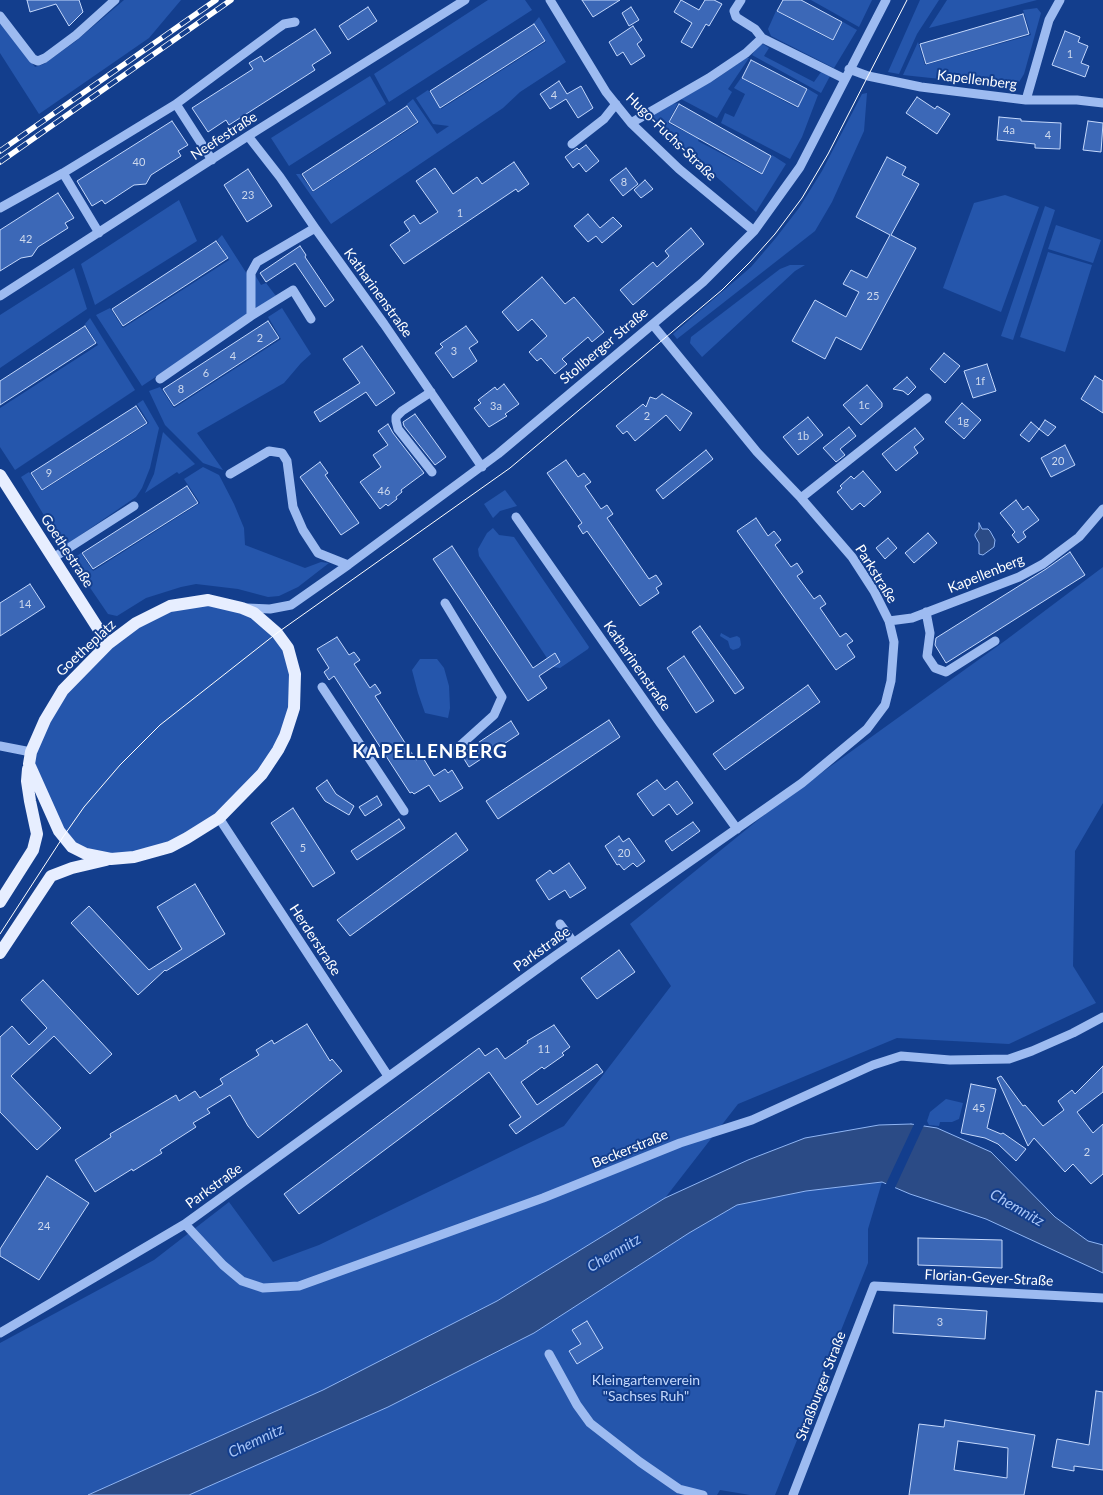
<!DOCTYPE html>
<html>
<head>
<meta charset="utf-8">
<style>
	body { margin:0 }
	canvas { display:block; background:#133e8d }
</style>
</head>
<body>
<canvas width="1103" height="1495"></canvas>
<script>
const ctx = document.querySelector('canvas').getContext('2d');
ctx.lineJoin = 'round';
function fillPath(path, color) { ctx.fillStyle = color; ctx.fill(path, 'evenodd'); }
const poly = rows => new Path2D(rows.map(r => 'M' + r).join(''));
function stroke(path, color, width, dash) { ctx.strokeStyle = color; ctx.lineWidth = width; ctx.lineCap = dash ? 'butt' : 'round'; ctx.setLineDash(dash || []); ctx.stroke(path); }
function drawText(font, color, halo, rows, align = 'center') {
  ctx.font = font + ' Lato,sans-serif'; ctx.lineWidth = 4; ctx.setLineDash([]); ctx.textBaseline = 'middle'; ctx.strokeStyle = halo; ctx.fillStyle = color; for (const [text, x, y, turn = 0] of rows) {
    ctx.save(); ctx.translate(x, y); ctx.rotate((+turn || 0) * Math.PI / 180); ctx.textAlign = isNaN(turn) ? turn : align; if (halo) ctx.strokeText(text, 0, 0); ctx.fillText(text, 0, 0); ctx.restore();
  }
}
fillPath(poly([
	[124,0,181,0,149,38,39,114,0,53,0,24,4,25,35,67,44,64,76,41],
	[488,0,525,0,532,10,389,102,374,74],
	[811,0,872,0,859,27],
	[920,0,939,0,917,34,899,74,888,72],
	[947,0,1037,0,929,28],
	[1037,8,1041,13,1024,74,1016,87,903,75,918,42,925,65,1031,35,1023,10],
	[776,11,833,41,843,22,857,30,834,68,771,36,768,29],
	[539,17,566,62,520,92,503,108,331,224,296,174,300,174,313,192,419,123,407,104,413,99,437,134,449,126,433,124,416,98,428,90,441,109,546,42,534,23],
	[763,44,769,48,764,56,814,82,821,72,830,76,821,93,752,55,757,47],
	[746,58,749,58,728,89,732,92,717,118,681,99,716,79],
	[370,76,386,104,289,166,271,138],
	[741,78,797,108,808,89,818,95,802,137,790,159,721,123,725,113,734,117,745,94,734,88],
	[867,93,864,131,832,202,815,231,677,339,673,334,751,267,775,239,799,208,822,171,862,94],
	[678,103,668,123,699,139,698,141,762,175,772,155,786,164,756,212,649,117,672,104],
	[1005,195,1039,207,1001,312,943,288,974,203],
	[179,200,197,241,95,305,81,264],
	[1045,206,1055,210,1013,340,1001,336],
	[1056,225,1101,240,1093,263,1048,249],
	[222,235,247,274,248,315,142,386,96,315,110,308,123,328,229,260,217,240],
	[1048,252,1092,265,1065,352,1020,337],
	[790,265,805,265,795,271,702,357,690,343,691,337,780,269],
	[74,268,87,309,0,368,0,315],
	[255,275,261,285,266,283,276,296,255,309],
	[282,308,311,354,301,363,284,383,197,433,223,470,203,463,165,425,149,391,160,387,174,408,281,339,268,317],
	[90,318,135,390,15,470,0,447,0,408,98,345,85,324],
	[143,400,159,428,150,468,142,488,136,497,63,547,21,477,29,472,42,491,149,423,137,404],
	[163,432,195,464,179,474,177,472,145,493,154,474],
	[203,467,219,475,234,504,244,528,245,545,305,568,321,562,329,563,298,587,279,596,268,597,238,589,196,584,181,587,146,598,117,616,108,614,71,560,81,553,93,571,200,503,184,479],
	[505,490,517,506,500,511,493,518,484,504],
	[493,528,499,535,514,537,589,647,588,649,560,668,553,667,479,556,478,549,487,533],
	[1103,567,1103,803,1075,851,1073,966,1096,1003,1009,1044,897,1038,738,1104,665,1198,497,1301,323,1390,88,1495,0,1495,0,1343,154,1260,229,1202,273,1262,319,1245,564,1126,671,986,630,924,774,807,1006,640],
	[208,600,242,608,288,648,294,708,262,774,187,838,111,859,63,837,31,752,63,690,136,623],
	[721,633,730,638,737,636,740,638,741,645,739,648,733,650,730,648,728,641,720,636],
	[420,659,437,659,444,668,449,686,450,708,448,718,425,713,418,693,412,670],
	[946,1099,963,1103,959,1119,952,1122,940,1122,939,1126,929,1125,927,1121,930,1112],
	[882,1182,868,1229,868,1263,775,1495,750,1495,720,1490,717,1495,189,1495,388,1407,534,1333,689,1233,737,1205,806,1191]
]), '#2556ac');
const water = poly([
	[979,523,982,529,988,529,990,531,995,540,994,547,983,555,979,554,979,543,975,536,975,534,979,529,979,523],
	[911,1124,937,1128,991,1152,1055,1217,1088,1241,1103,1245,1103,1273,986,1219,910,1194,882,1182,806,1191,737,1205,689,1233,534,1333,388,1407,189,1495,88,1495,323,1390,497,1301,665,1198,748,1160,805,1138,879,1125,911,1124]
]);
fillPath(water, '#2b4b86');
stroke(water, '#8fb5f4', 1);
fillPath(poly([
	[915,1122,925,1123,894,1190,885,1186]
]), '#133e8d');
const building = poly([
	[27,0,79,0,83,12,69,26,56,4,30,12,27,0],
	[582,0,620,0,593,17,582,0],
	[681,0,699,10,705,0,714,0,722,4,709,26,706,24,692,48,681,42,692,23,674,12,681,0],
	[783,0,801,0,842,22,833,40,777,11,783,0],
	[368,7,377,21,348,40,339,26,368,7],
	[631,7,639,20,629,26,622,13,631,7],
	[1023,14,1029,34,926,64,920,44,1023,14],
	[534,24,545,41,440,108,430,91,534,24],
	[633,26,642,40,637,44,645,56,631,65,623,52,617,56,609,42,633,26],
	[315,29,331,53,312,65,315,70,229,125,226,120,208,132,192,108,253,69,249,63,261,56,264,62,315,29],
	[1065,31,1080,37,1078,42,1088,46,1081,63,1089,66,1085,77,1052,65,1065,31],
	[751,60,807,89,798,107,742,78,751,60],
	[559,81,567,94,581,86,593,108,578,118,566,99,550,109,540,94,559,81],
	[917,97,935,109,937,106,950,114,937,134,906,113,917,97],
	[679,104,771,156,762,174,669,122,679,104],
	[407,106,418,122,313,191,302,174,407,106],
	[999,117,1021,119,1021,121,1061,123,1060,149,1035,148,1035,144,997,140,999,117],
	[172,121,188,145,178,151,181,156,151,175,146,184,134,185,105,204,102,200,92,206,77,181,172,121],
	[1088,121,1103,123,1101,152,1083,150,1088,121],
	[586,145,599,161,586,172,579,163,573,168,565,157,577,148,579,150,586,145],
	[887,157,906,167,902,175,919,184,891,235,916,248,861,350,836,337,825,359,792,341,815,300,846,317,859,292,843,284,851,270,867,278,890,235,856,217,887,157],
	[514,162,529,184,518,192,516,189,404,264,390,245,410,231,404,222,414,215,420,224,438,212,416,181,435,168,453,194,477,177,482,184,514,162],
	[626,168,638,184,623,196,610,180,626,168],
	[248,169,272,206,247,222,224,185,248,169],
	[645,180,653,189,641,198,634,190,645,180],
	[58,193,74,218,65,223,68,228,38,247,32,256,21,258,0,271,0,230,58,193],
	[588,214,600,228,613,217,622,226,602,243,596,236,588,242,574,226,588,214],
	[691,228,704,244,633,305,620,290,653,262,657,267,669,256,665,251,691,228],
	[216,241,228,258,123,326,112,309,216,241],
	[300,246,306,255,305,257,334,300,325,307,295,263,266,282,260,273,300,246],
	[542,277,565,304,574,297,604,332,592,342,588,337,562,359,567,364,555,374,541,358,537,361,529,352,547,336,532,319,518,331,502,312,542,277],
	[268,321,279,338,174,406,163,389,268,321],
	[85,326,96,343,0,405,0,381,85,326],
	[466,326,478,342,469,348,477,361,453,378,435,353,443,347,440,344,466,326],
	[362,346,395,393,376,406,366,392,320,422,314,412,360,383,343,359,362,346],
	[944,353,960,366,945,383,930,369,944,353],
	[987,364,996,391,973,398,964,371,987,364],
	[1095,376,1103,381,1103,413,1081,399,1095,376],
	[907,377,916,387,908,395,903,391,893,389,907,377],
	[504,384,519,404,505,414,507,416,489,427,474,408,481,403,478,400,495,387,497,390,504,384],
	[867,385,882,403,882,407,861,425,843,405,867,385],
	[662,394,692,413,680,431,666,415,635,441,627,431,623,434,616,426,643,404,646,407,650,397,656,399,662,394],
	[962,403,981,420,964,439,945,422,962,403],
	[136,406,147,423,42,490,31,473,136,406],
	[415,414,446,457,435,465,404,426,403,422,415,414],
	[808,417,823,435,798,455,783,437,808,417],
	[1045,420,1056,427,1048,436,1039,429,1045,420],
	[1031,422,1039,429,1029,442,1020,435,1031,422],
	[388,424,393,433,424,473,401,490,402,492,396,497,397,499,388,506,386,504,380,509,360,482,381,467,373,455,388,445,378,431,388,424],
	[849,427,856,436,840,449,845,455,836,462,823,448,849,427],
	[915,428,924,439,914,447,918,453,896,471,882,454,915,428],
	[1065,445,1075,465,1051,477,1041,458,1065,445],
	[706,450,713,459,663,499,656,490,706,450],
	[566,460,578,477,584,473,591,482,585,486,601,509,607,505,613,514,607,518,649,579,656,575,662,584,656,588,659,593,640,606,587,531,583,534,578,526,582,523,547,473,566,460],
	[320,462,328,473,325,475,359,523,341,535,300,477,320,462],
	[863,471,881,492,864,507,860,503,852,510,837,492,842,488,840,486,851,476,854,479,863,471],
	[187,486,198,503,93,569,82,553,187,486],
	[1016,500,1023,510,1028,506,1039,520,1023,532,1026,537,1018,543,1012,535,1015,532,1000,513,1016,500],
	[756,518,768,536,774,531,781,540,775,545,791,567,797,563,803,572,797,576,814,599,820,595,826,604,820,608,840,637,846,633,853,641,847,645,855,657,836,670,737,531,756,518],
	[928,533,937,543,914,563,905,553,928,533],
	[888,538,897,548,885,559,876,548,888,538],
	[452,546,533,668,555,653,560,662,539,676,547,688,528,701,433,559,452,546],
	[1070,552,1085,575,946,663,935,645,936,638,1046,569,1070,552],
	[30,584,45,607,0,636,0,603,30,584],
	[700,626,744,688,735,694,692,632,700,626],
	[337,637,349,655,354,652,360,660,354,664,370,688,375,684,381,693,375,696,416,760,422,756,434,776,445,769,448,773,452,770,463,788,440,802,429,785,414,794,412,792,410,793,334,676,329,680,324,672,329,668,317,649,337,637],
	[684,656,714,701,696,713,667,668,684,656],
	[808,685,820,702,725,770,713,754,808,685],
	[609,720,620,737,498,819,486,801,609,720],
	[511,721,519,734,469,767,461,754,511,721],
	[327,780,336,794,354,806,349,815,325,801,316,788,327,780],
	[657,780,665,790,677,781,693,803,677,815,669,804,653,816,637,794,657,780],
	[377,796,382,805,365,816,359,807,377,796],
	[293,808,335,873,313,887,271,823,293,808],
	[399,819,405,828,357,860,351,851,399,819],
	[693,822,700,831,672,851,665,841,693,822],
	[456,833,468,850,350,936,337,920,456,833],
	[619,836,623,842,629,838,645,861,637,867,633,863,624,870,619,864,617,865,605,846,619,836],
	[569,863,586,888,570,898,565,890,549,900,536,880,550,870,553,874,569,863],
	[195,884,225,934,166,971,165,970,138,995,71,923,89,906,149,970,182,949,157,907,195,884],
	[619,950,635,972,597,999,581,978,619,950],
	[43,980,112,1054,90,1074,54,1036,11,1076,61,1128,37,1150,0,1112,0,1037,12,1026,29,1045,47,1028,21,1000,43,980],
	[307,1024,330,1061,332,1059,342,1071,291,1112,258,1138,248,1126,230,1095,207,1109,210,1113,193,1123,196,1127,160,1150,162,1153,133,1171,132,1169,95,1192,75,1160,111,1137,110,1134,176,1095,179,1101,195,1091,200,1098,223,1084,220,1079,259,1055,256,1050,272,1040,274,1044,307,1024],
	[554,1025,570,1047,562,1053,564,1055,544,1069,542,1067,521,1082,537,1105,597,1064,603,1072,516,1134,509,1125,521,1117,489,1072,299,1214,284,1194,479,1048,485,1056,497,1048,505,1059,528,1043,527,1041,554,1025],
	[1103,1066,1103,1092,1077,1112,1093,1133,1103,1124,1103,1174,1091,1184,1073,1164,1065,1172,1034,1138,1028,1146,997,1078,1001,1076,1023,1106,1025,1105,1043,1126,1064,1110,1058,1101,1072,1090,1075,1094,1103,1066],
	[971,1084,996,1089,987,1128,1001,1134,1003,1133,1026,1149,1016,1161,998,1144,985,1138,961,1133,971,1084],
	[47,1176,89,1203,39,1280,0,1256,0,1249,47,1176],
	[918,1238,1002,1240,1002,1268,918,1265,918,1238],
	[894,1305,987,1311,985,1339,893,1333,894,1305],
	[587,1321,603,1348,577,1364,569,1351,581,1344,572,1330,587,1321],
	[1096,1391,1103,1392,1103,1470,1074,1466,1074,1471,1052,1467,1057,1439,1089,1445,1096,1391],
	[945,1420,1035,1435,1024,1495,909,1495,919,1424,944,1427,945,1420],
	[958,1441,1008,1448,1007,1478,954,1470,958,1441]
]);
fillPath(building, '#3c68b7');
stroke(building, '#c4d8fc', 1);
stroke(poly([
	[550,0,606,92,631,123,679,169,754,231],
	[741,0,734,11,736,17,755,29,762,38,845,79],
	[0,16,33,59,38,61,45,58,76,35,115,0],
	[849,69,868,76,921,87,1026,100,1077,100,1103,103],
	[1026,100,1049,20,1060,0],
	[176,104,277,29,284,24,295,22],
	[631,123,709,78,746,53,762,38],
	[248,136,280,177,315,228,384,324,482,467],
	[572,144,604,119,616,104],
	[0,208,63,173],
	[99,233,63,173,176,104,212,160],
	[0,296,248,136,465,0],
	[251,316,293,290,311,319],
	[160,379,251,316,251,273,257,262,315,228],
	[431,392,402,411,396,417,396,421,398,429,432,472],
	[230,474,269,451,282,453,287,461,293,507,303,530,318,553,348,565],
	[801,498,927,398],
	[516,517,660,723,737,829],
	[53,558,134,506],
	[445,603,502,697,494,715,453,752],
	[247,608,270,609,291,605,348,565,498,454,703,282,754,231,800,167,886,0],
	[926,612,930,633,927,656,935,668,946,672,995,641],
	[889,621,912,618,1019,577,1043,564,1079,537,1103,509],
	[322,687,404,811],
	[0,746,31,752],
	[219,818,388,1076],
	[560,924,574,943],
	[185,1224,223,1265,242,1281,263,1288,299,1286,543,1198,680,1143,752,1120,873,1065,901,1056,950,1060,1009,1059,1032,1051,1073,1033,1103,1017],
	[0,1333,185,1224,555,956,802,783,867,729,885,705,891,681,894,642,889,621,874,591,852,557,801,498,757,452,653,325],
	[549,1354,577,1405,590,1423,640,1462,679,1489,703,1495],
	[793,1495,874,1286,1103,1298]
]), '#9dbbf1', 9);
stroke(poly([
	[0,475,108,644],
	[208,600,242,608,254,613,277,633,288,648,295,674,294,708,285,736,278,750,262,774,219,818,187,838,170,847,134,857,111,859,86,854,72,847,59,831,29,764,31,752,45,720,63,690,108,644,136,623,170,606,208,600],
	[0,902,33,850,37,834,30,801,27,781,28,769],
	[0,953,51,876,72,868,106,860]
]), '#e7eeff', 12);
stroke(poly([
	[0,934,63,837,84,807,120,765,160,725,277,633,510,468,722,290,750,262,775,234,802,198,828,154,907,0]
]), '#fff', 1);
const rail = poly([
	[0,151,216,0],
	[0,162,231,0]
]);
stroke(rail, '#fff', 5.5);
stroke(rail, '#133e8d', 4, [11]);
drawText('11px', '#ced9ed', null, [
	["1",1070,54],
	["4",554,95],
	["4a",1009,130],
	["4",1048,135],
	["40",139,162],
	["8",624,182],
	["23",248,195],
	["1",460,213],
	["42",26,239],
	["25",873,296],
	["2",260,338],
	["3",454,351],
	["4",233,356],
	["6",206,373],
	["1f",980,381],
	["8",181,389],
	["1c",864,405],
	["3a",496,406],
	["2",647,416],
	["1g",963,421],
	["1b",803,436],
	["20",1058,461],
	["9",49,473],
	["46",384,491],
	["14",25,604],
	["5",303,848],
	["20",624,853],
	["11",544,1049],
	["45",979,1108],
	["2",1087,1152],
	["24",44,1226],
	["3",940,1322]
]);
drawText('14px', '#fff', '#133e8d', [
	["Kapellenberg",977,80,7],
	["Neefestraße",224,136,-33],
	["Hugo-Fuchs-Straße",671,137,44],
	["Katharinenstraße",378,293,54],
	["Stollberger Straße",604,346,-40],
	["Goethestraße",67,551,57],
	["Parkstraße",876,574,58],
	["Kapellenberg",986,574,-22],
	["Goetheplatz",86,648,-43],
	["Katharinenstraße",637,666,55],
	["Herderstraße",315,940,57],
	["Parkstraße",542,949,-36],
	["Beckerstraße",630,1149,-22],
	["Parkstraße",214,1186,-36],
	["Florian-Geyer-Straße",989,1278,3],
	["Straßburger Straße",821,1386,-69]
]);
drawText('14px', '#c4d8fc', '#133e8d', [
	["Kleingartenverein",646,1380],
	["\"Sachses Ruh\"",646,1396]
]);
drawText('italic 15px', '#a9c6f8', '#133e8d', [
	["Chemnitz",1017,1208,30],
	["Chemnitz",614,1253,-31],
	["Chemnitz",256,1441,-25]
]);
ctx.letterSpacing = '1px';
drawText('bold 19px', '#fff', '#133e8d', [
	["KAPELLENBERG",430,752]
]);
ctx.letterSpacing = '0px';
</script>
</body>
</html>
